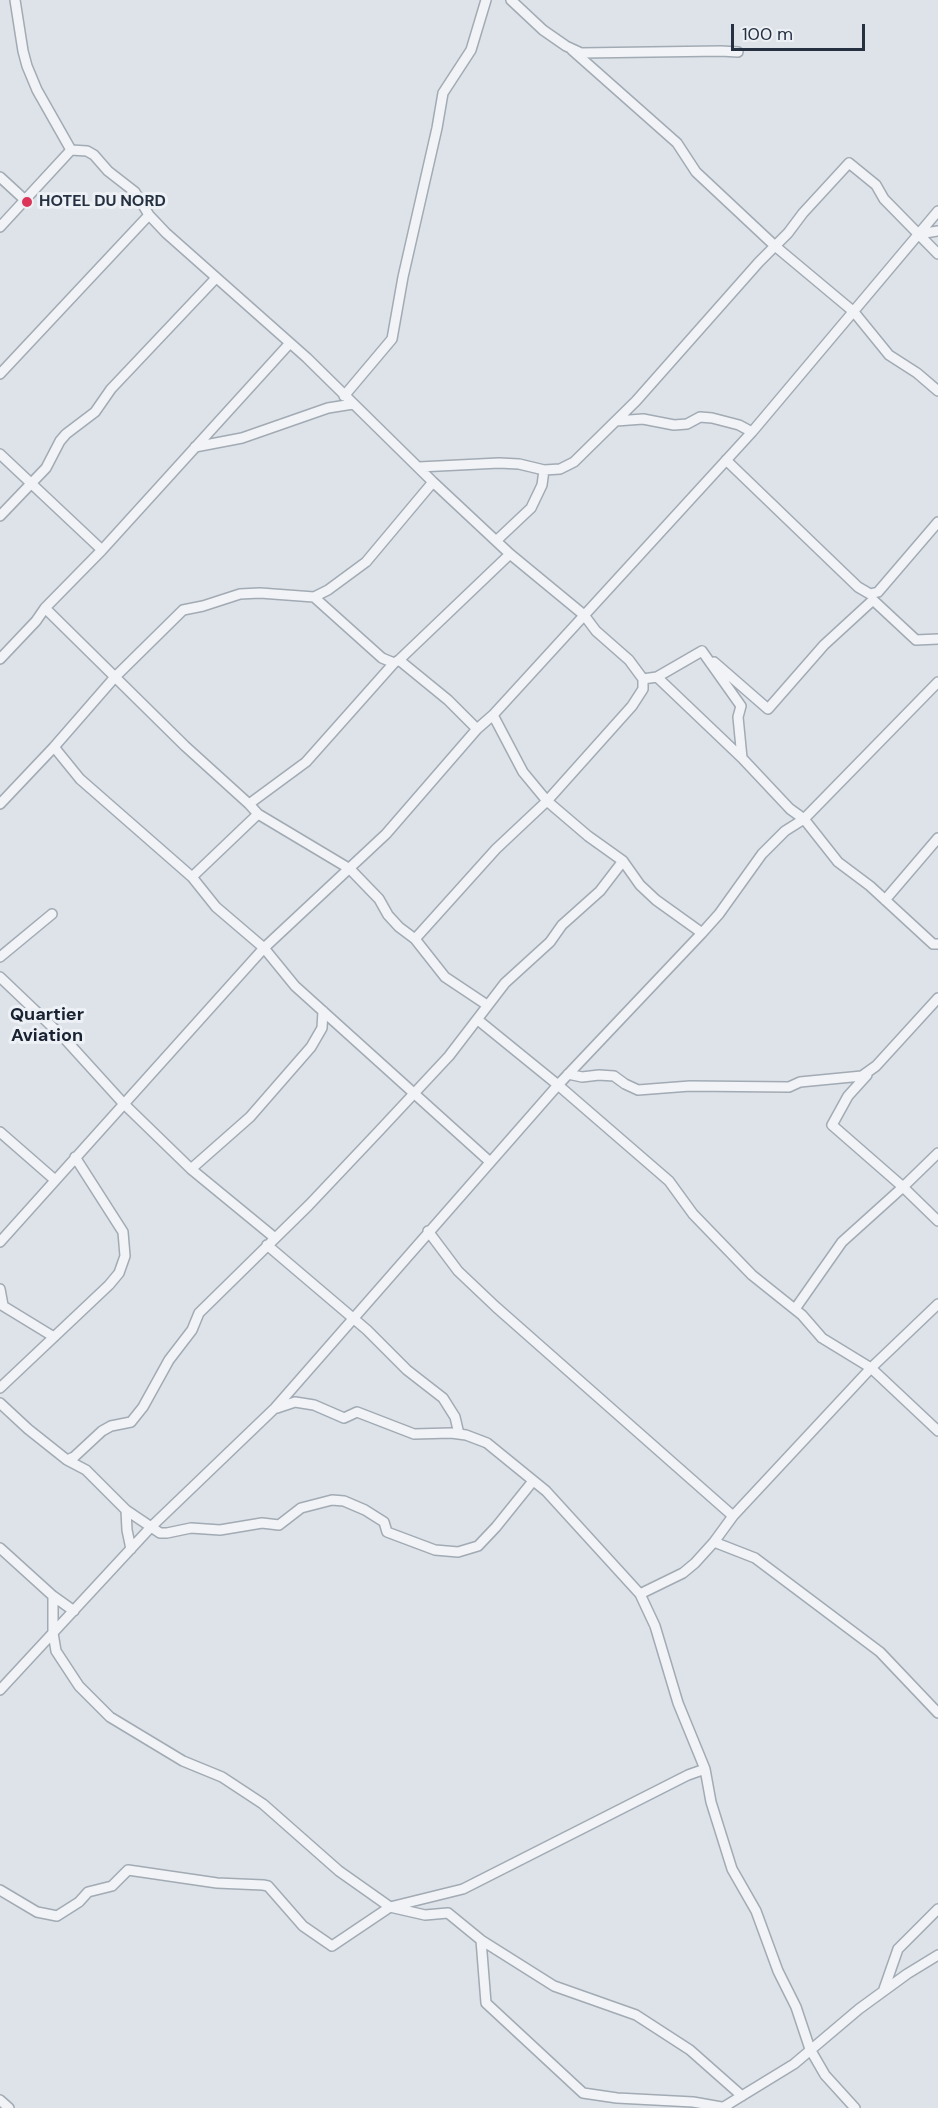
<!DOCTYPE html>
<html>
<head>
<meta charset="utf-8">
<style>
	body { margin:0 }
	#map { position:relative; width:938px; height:2108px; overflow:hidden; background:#dde3e9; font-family:"DM Sans",sans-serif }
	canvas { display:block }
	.scale { position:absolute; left:731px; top:24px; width:134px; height:27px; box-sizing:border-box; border:3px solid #253141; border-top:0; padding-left:8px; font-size:18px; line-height:21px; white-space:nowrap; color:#253141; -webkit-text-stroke:4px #edf1f6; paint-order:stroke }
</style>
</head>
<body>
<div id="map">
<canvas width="938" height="2108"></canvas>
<div class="scale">100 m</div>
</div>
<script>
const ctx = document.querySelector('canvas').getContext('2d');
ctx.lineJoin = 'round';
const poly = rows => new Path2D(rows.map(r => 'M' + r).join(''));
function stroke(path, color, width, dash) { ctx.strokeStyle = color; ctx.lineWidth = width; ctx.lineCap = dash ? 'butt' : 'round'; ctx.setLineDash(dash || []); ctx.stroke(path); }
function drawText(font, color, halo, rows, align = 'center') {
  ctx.font = font + ' "DM Sans",sans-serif'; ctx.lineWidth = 6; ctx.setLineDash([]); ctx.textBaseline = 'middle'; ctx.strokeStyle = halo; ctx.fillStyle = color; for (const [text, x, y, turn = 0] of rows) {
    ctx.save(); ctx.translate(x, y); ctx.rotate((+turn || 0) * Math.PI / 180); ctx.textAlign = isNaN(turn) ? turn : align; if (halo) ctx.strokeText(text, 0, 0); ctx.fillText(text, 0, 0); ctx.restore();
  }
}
const minor = poly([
	[15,0,23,51,27,66,37,90,71,150],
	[511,0,543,30,566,46,581,53,721,51,738,52],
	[572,50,677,143,696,172,775,246,854,312,889,355,917,373,938,391],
	[0,177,25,200],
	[0,227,71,150,87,151,94,155,108,171,135,192,149,215,166,233,307,358,433,482,510,554,584,615,596,631,629,660,643,679,657,677,742,758],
	[919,234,938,231],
	[0,374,149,215],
	[344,396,392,339,403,277,437,128,443,93,471,50,486,0],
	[616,421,643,419,674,425,687,424,700,417,712,418,739,425,752,432],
	[195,447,242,438,328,408,353,404],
	[0,454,102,550],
	[726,460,858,587,870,594,878,592,938,522],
	[419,467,499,463,519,464,544,470,560,469,574,462,636,401,759,262,788,233,803,213,849,163,876,185,884,199,938,254],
	[0,516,46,468,60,441,66,434,95,412,111,389,216,278],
	[496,541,531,508,542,485,544,470],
	[314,597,382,658,394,663,399,660,510,554],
	[45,608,185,746,249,804,258,814,350,869,379,899,388,915,399,927,415,939,445,977,487,1005],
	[0,659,36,621,45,608,102,550,290,343],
	[399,660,448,700,477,729],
	[714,662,768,709,824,645,873,600,916,640,938,639],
	[657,677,702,651,741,706,738,717,742,758,790,809,804,819,838,862,870,886,933,944,938,944],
	[493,715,523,772,547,801,588,836,623,861,640,885,656,900,702,933,719,914,762,854,785,831,804,819,938,682],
	[54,747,115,677,183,610,203,606,240,594,260,593,314,597,328,590,366,562,433,482],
	[0,804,54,747,80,779,192,877,216,907,264,948,295,986,489,1161],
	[249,804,306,762,394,663],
	[192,877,258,814],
	[885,900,938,838],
	[415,939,496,849,547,801,632,706,643,689,643,679],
	[0,957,52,914],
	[0,977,64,1038,123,1103,191,1169,275,1238],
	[478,1020,558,1085,702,933],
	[568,1074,582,1077,599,1075,614,1076,625,1084,638,1090,690,1086,789,1087,800,1082,862,1076,876,1066,938,998],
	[867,1075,848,1096,832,1125,903,1187,938,1221],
	[0,1132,55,1180],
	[191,1169,250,1117,311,1047,322,1028,323,1011],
	[428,1231,458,1271,496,1307,733,1516],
	[0,1242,264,948,386,834,477,729,493,715,752,432,938,211],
	[267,1245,367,1330,407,1370,443,1398,455,1417,459,1434],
	[0,1289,3,1305],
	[0,1304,54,1337],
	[938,1304,871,1368,938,1431],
	[795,1309,842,1242,903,1187,938,1153],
	[0,1388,109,1285,119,1273,125,1256,123,1232,75,1157],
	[0,1403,28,1429,67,1460,86,1470,126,1510,160,1533,167,1533,191,1528,220,1530,262,1523,279,1525,301,1508,332,1500,344,1501,365,1510,384,1522,387,1532,435,1550,458,1552,478,1546,496,1527,533,1481],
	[277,1408,295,1402,314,1405,344,1418,357,1412,414,1434,451,1433,466,1435,487,1443,546,1491,640,1594,655,1626,678,1703,705,1769,711,1802,732,1869,756,1911,778,1971,796,2007,810,2049,825,2075,855,2108],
	[67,1460,74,1457,102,1431,111,1426,131,1422,143,1407,169,1360,192,1330,199,1313,309,1205,379,1131,449,1056,505,983,550,942,562,925,600,891,623,861],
	[126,1510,127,1530,131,1549],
	[0,1548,53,1596,53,1633,56,1651,79,1686,110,1717,183,1761,222,1777,263,1804,339,1871,390,1907,463,1889,688,1775,705,1769],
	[640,1594,683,1573,695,1563,714,1542,755,1558,880,1652,938,1713],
	[53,1596,74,1611],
	[0,1690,151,1527,275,1408,558,1085,669,1181,693,1214,752,1275,802,1315,822,1338,871,1368,733,1516,714,1542],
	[0,1890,37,1912,57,1916,79,1902,88,1892,112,1886,128,1870,217,1883,263,1885,268,1886,303,1926,332,1946,390,1907,425,1915,448,1913,481,1940,554,1986,636,2015,690,2050,742,2096],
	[481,1940,486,2003,583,2093,617,2098,693,2102,727,2108],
	[884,1989,898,1949,938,1909],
	[0,2100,9,2108],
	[722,2108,794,2064,859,2009,907,1974,938,1955]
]);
stroke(minor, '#a2aab3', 12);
stroke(minor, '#f1f3f7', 9);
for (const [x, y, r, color] of [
	[27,202,6,"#db3559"]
]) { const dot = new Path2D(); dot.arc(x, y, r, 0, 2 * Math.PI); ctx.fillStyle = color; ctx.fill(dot); stroke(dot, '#edf1f6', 2); }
drawText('bold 16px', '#253141', '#edf1f6', [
	["HOTEL DU NORD",39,202]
], 'left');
drawText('bold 18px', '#182231', '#edf1f6', [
	["Quartier",47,1015],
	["Aviation",47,1036]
]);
</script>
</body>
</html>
